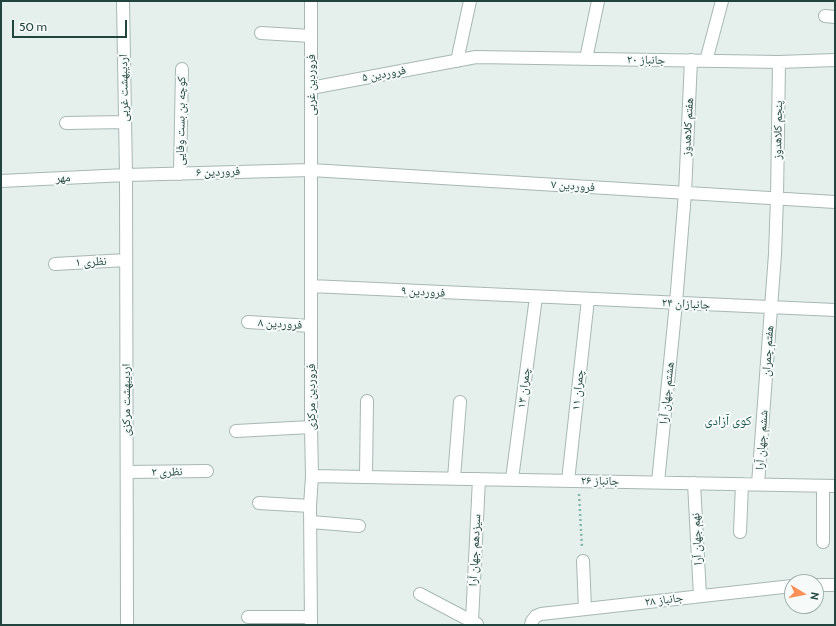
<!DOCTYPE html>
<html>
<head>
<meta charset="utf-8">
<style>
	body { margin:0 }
	#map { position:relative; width:836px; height:626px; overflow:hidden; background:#e5efec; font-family:Cabin,sans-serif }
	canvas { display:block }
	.frame { position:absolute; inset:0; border:2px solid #22443e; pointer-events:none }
	.north { position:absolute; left:784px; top:574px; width:40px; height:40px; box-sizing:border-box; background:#f6fbf9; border:1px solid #a1b2ae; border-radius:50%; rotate:100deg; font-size:11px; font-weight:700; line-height:16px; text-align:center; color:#22443e }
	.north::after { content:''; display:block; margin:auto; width:14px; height:18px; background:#fd9056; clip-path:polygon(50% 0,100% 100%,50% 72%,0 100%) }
	.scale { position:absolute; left:12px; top:20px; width:115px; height:18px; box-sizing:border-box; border:2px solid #22443e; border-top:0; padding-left:5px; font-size:12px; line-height:14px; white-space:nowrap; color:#22443e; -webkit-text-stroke:3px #f6fbf9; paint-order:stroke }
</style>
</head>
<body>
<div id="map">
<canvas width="836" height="626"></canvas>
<div class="frame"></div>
<div class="north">N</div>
<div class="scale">50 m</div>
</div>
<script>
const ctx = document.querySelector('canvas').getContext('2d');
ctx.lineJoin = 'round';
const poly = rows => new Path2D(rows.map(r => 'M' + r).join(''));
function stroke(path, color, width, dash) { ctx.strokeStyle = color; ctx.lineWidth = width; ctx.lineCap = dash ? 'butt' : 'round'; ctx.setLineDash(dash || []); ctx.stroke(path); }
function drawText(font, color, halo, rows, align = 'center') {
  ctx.font = font + ' Cabin,"Noto Naskh Arabic",sans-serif'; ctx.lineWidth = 4; ctx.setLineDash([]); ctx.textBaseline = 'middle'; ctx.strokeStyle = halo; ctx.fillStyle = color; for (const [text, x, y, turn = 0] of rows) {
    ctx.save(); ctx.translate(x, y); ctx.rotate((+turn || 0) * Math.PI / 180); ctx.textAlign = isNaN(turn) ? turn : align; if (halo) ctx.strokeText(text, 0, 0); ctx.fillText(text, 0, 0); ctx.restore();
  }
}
const street = poly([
	[123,1,126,175,127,625],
	[825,16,835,17],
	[261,33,311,36],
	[586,59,598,1],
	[457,61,470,1],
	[706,61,722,1],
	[311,88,476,57,779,62,835,60],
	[66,123,125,122],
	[180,174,182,69],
	[1,181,126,175,311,170,835,202],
	[55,264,126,260],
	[311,286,835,310],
	[248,322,311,326],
	[236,431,311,427],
	[127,472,207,471],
	[312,476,835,486],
	[366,476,367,401],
	[454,478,460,402],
	[512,479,536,297],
	[568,481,588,299],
	[658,482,676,303,685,193,691,60],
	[694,483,700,596],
	[758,484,775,254,777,198,779,62],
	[259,503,310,506],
	[311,522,359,526],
	[740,532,742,484],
	[823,542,823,486],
	[583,561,585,609],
	[816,585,835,585],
	[420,594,477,624],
	[248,617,311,617],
	[472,621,479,479],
	[311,625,310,506,312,476,311,427,311,1],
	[531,625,532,621,536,616,541,614,792,586]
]);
stroke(street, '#a7b8b4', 14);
stroke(poly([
	[579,494,582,548]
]), '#83b6ab', 2.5, [2, 3]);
stroke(street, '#fff', 12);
drawText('12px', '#22443e', '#f6fbf9', [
	["۲۰ جانباز",646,60,1],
	["فروردین ۵",384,74,-10],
	["فروردین غربی",311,85,-90],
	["اردیبهشت غربی",124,88,-91],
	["کوچه بن بست وفایی",181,121,-89],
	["هفتم کلاهدوز",688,127,-87],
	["پنجم کلاهدوز",778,130,-89],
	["فروردین ۶",218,172,-2],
	["مهر",63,178,-3],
	["فروردین ۷",573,186,4],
	["نظری ۱",91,262,-3],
	["فروردین ۹",423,292,3],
	["جانبازان ۲۴",686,304,3],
	["فروردین ۸",280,324,3],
	["هفتم چمران",768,351,-86],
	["۱۳ چمران",524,388,-83],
	["۱۱ چمران",578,390,-84],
	["هشتم جهان آرا",667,393,-84],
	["فروردین مرکزی",311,397,-90],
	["اردیبهشت مرکزی",126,400,-90],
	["ششم جهان آرا",762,440,-86],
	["نظری ۲",167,472,-1],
	["جانباز ۲۶",600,481,1],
	["نهم جهان آرا",697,539,-93],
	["سیزدهم جهان آرا",475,550,-87],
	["جانباز ۲۸",664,600,-7]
]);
drawText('13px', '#1c584f', '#f6fbf9', [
	["کوی آزادی",728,421]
]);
</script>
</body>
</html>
